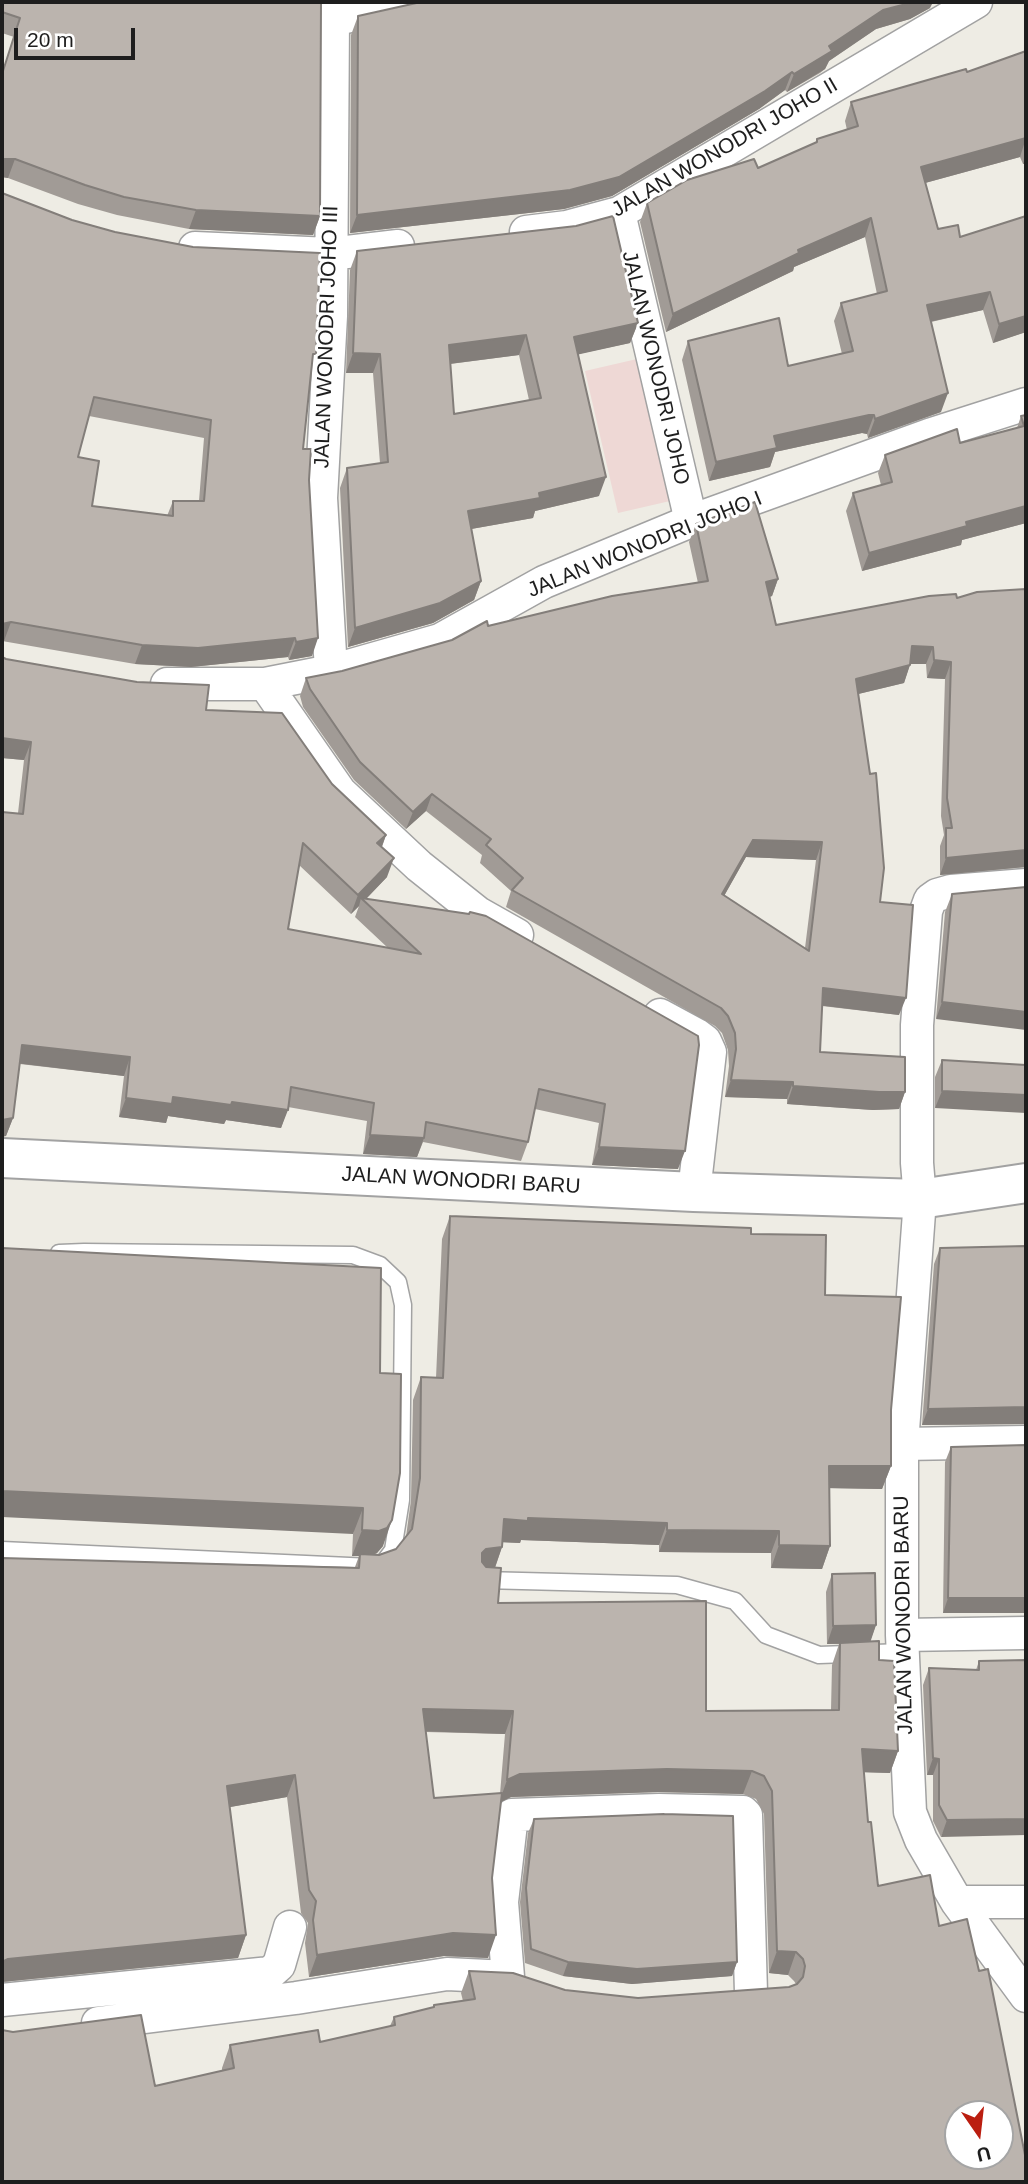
<!DOCTYPE html>
<html>
<head>
<meta charset="utf-8">
<style>
	body { margin:0 }
	#map { position:relative; width:1028px; height:2184px; overflow:hidden; background:#eeece4; font-family:Helvetica,sans-serif }
	canvas { display:block }
	.frame { position:absolute; inset:0; border:4px solid #1e1e1e; pointer-events:none }
	.north { position:absolute; left:944px; top:2100px; width:70px; height:70px; box-sizing:border-box; background:#fff; border:2px solid #a5a5a5; border-radius:50%; rotate:166deg; font-size:19px; font-weight:700; line-height:28px; text-align:center; color:#1e1e1e }
	.north::after { content:''; display:block; margin:auto; width:24px; height:32px; background:#bb1e10; clip-path:polygon(50% 0,100% 100%,50% 72%,0 100%) }
	.scale { position:absolute; left:14px; top:28px; width:121px; height:32px; box-sizing:border-box; border:4px solid #1e1e1e; border-top:0; padding-left:9px; font-size:21px; line-height:24px; white-space:nowrap; color:#1e1e1e; -webkit-text-stroke:5px #fff; paint-order:stroke }
</style>
</head>
<body>
<div id="map">
<canvas width="1028" height="2184"></canvas>
<div class="frame"></div>
<div class="north">U</div>
<div class="scale">20 m</div>
</div>
<script>
const ctx = document.querySelector('canvas').getContext('2d');
ctx.lineJoin = 'round';
function fillPath(path, color) { ctx.fillStyle = color; ctx.fill(path, 'evenodd'); }
const poly = rows => new Path2D(rows.map(r => 'M' + r).join(''));
function stroke(path, color, width, dash) { ctx.strokeStyle = color; ctx.lineWidth = width; ctx.lineCap = dash ? 'butt' : 'round'; ctx.setLineDash(dash || []); ctx.stroke(path); }
function drawText(font, color, halo, rows, align = 'center') {
  ctx.font = font + ' Helvetica,sans-serif'; ctx.lineWidth = 6; ctx.setLineDash([]); ctx.textBaseline = 'middle'; ctx.strokeStyle = halo; ctx.fillStyle = color; for (const [text, x, y, turn = 0] of rows) {
    ctx.save(); ctx.translate(x, y); ctx.rotate((+turn || 0) * Math.PI / 180); ctx.textAlign = isNaN(turn) ? turn : align; if (halo) ctx.strokeText(text, 0, 0); ctx.fillText(text, 0, 0); ctx.restore();
  }
}
fillPath(poly([
	[637,359,670,501,618,513,585,371]
]), '#eed8d5');
const service = poly([
	[2,1550,371,1567,384,1562,393,1550,401,1500,403,1305,398,1282,380,1265,353,1255,84,1252,59,1253],
	[483,1580,677,1585,735,1601,766,1635,819,1655,903,1652]
]);
const minor = poly([
	[333,20,412,2],
	[619,213,691,521],
	[526,232,567,227,619,213,976,2],
	[195,248,330,254,398,246],
	[331,671,321,498,331,316,333,20,331,2],
	[167,684,265,684,331,671,440,640,544,582,691,521,929,435,1026,404],
	[265,684,340,792,419,866,478,913,517,935],
	[1026,885,951,891,937,895,930,900,926,911,917,1025,917,1163,920,1199,902,1444,902,1635,910,1812,921,1840,957,1902,1026,1996],
	[660,1015,697,1035,705,1041,710,1052,694,1192],
	[902,1444,1026,1442],
	[902,1635,1026,1633],
	[957,1902,1026,1902],
	[508,1977,502,1902,512,1815,659,1810,743,1812,746,1815,751,1993],
	[2,2000,270,1973,279,1965,290,1927],
	[98,2023,296,1998,447,1974,508,1977]
]);
const tertiary = poly([
	[2,1158,694,1192,920,1199,1026,1183]
]);
stroke(service, '#a2a2a2', 19);
stroke(minor, '#a2a2a2', 35);
stroke(tertiary, '#a2a2a2', 42);
stroke(service, '#fff', 16);
stroke(minor, '#fff', 32);
stroke(tertiary, '#fff', 38);
fillPath(poly([
	[2,2,320,216,313,235,189,229,117,215,78,204,8,178,2,177,2,73,14,37,2,33],
	[930,8,910,19,876,29,829,61,825,69,820,73,787,92,785,90,759,109,612,196,564,209,350,233,351,35,358,16],
	[1026,51,1026,163,1023,164,1020,157,925,183,938,229,960,237,1026,332,993,343,983,310,931,322,941,412,868,438,867,434,862,433,775,452,770,467,709,481,682,360,688,341,788,366,842,354,834,321,841,303,877,294,865,237,794,267,793,271,666,332,640,222,647,203,758,168,815,143,817,139,847,130,845,121,851,102,967,72],
	[2,193,312,366,303,449,309,480,312,656,289,660,288,657,191,667,135,664,2,641],
	[89,416,204,438,199,501,173,501,167,516,92,506,78,457],
	[357,251,638,323,630,343,578,354,599,496,535,511,533,518,471,529,481,581,474,600,433,623,348,647,340,488,347,468,380,463,373,373,346,373,350,270],
	[519,355,529,400,454,414,450,364],
	[1026,415,1026,523,962,540,961,545,862,571,846,511,853,493,881,485,878,473,885,455,960,443,1017,428,1021,416],
	[696,524,778,579,772,596,770,597,776,625,957,598,1026,589,1026,867,940,875,940,846,944,835,941,816,945,679,927,678,926,664,910,664,904,683,858,694,880,902,899,1015,822,1006,820,1052,905,1092,899,1109,873,1110,787,1104,787,1099,725,1097,729,1066,728,1050,722,1033,715,1026,506,907,511,891,480,863,482,855,426,811,406,829,354,780,303,707,300,696,306,678,342,671,452,640,488,626,698,583,689,542],
	[746,857,816,860,805,948,724,896],
	[2,657,6,659,206,710,332,784,386,835,382,847,387,877,366,899,469,914,678,1169,592,1165,599,1123,535,1109,528,1142,521,1161,423,1142,417,1157,363,1154,367,1121,288,1107,281,1128,226,1120,224,1124,168,1116,166,1123,119,1117,124,1076,20,1064,13,1118,6,1136,18,813,24,760,2,758],
	[299,865,351,914,359,906,355,917,388,948,288,929],
	[1026,887,936,1019,945,912,952,894],
	[942,1060,1026,1065,935,1108,935,1077],
	[450,1216,751,1234,825,1295,891,1410,891,1466,882,1489,830,1488,830,1546,822,1569,771,1568,771,1553,659,1552,659,1545,521,1540,520,1543,503,1542,502,1547,495,1568,498,1603,706,1711,831,1710,832,1665,839,1644,827,1644,826,1592,832,1574,876,1625,870,1641,879,1660,898,1751,890,1773,864,1772,868,1822,878,1886,939,1926,979,1971,155,2086,222,2071,222,2068,230,2045,320,2042,390,2026,394,2017,433,2008,434,2005,463,2001,461,1993,469,1971,565,1990,638,1998,789,1987,796,1984,794,1981,788,1975,769,1973,764,1814,756,1799,743,1794,658,1792,511,1797,501,1802,492,1878,488,1958,444,1956,309,1977,305,1943,308,1923,301,1913,287,1797,230,1807,246,1935,238,1958,2,1982,2,1558,355,1567,359,1556,352,1556,353,1534,380,1373,383,1546,377,1553,374,1555,379,1555,396,1549,406,1537,411,1500,413,1400,421,1377,436,1378,442,1239],
	[426,1732,505,1734,500,1794,434,1798],
	[1026,1246,1026,1424,922,1425,934,1264,940,1248],
	[1026,1445,1026,1613,943,1613,945,1462,951,1447],
	[1026,1660,941,1837,933,1821,933,1775,927,1775,923,1685,929,1668,976,1670,979,1661],
	[534,1819,737,1962,732,1976,632,1984,563,1976,525,1963,520,1902,528,1833]
]), '#a19b96');
fillPath(poly([
	[914,2,933,2,930,8,910,19,876,29,829,61,825,69,787,92,794,74,829,46,883,10],
	[792,72,785,90,759,109,612,196,564,209,350,233,357,215],
	[1026,138,1020,157,914,186,921,167],
	[1026,154,1026,163,1023,164],
	[5,159,15,159,8,178,2,177,2,160],
	[196,210,320,216,313,235,189,229],
	[871,218,865,237,794,267,793,271,666,332,673,314,798,250],
	[990,292,983,310,920,324,927,305],
	[1026,316,1026,332,993,343,999,324],
	[638,323,630,343,567,357,574,337],
	[526,335,519,355,441,365,449,345],
	[353,353,380,354,373,373,346,373],
	[948,393,941,412,868,438,875,419],
	[869,415,874,415,867,434,862,433,775,452,770,467,709,481,716,462,774,436],
	[606,477,599,496,535,511,533,518,460,531,468,511,539,493],
	[1026,506,1026,523,962,540,961,545,862,571,869,553,966,522],
	[778,579,772,596,760,599,766,582],
	[481,581,474,600,433,623,348,647,355,628],
	[11,622,4,641,2,641,2,624],
	[295,638,288,657,191,667,135,664,142,645],
	[318,638,312,656,289,660,296,642],
	[912,646,933,647,926,664,906,664],
	[934,660,951,662,945,679,927,678],
	[910,665,904,683,850,696,856,679],
	[2,738,31,742,24,760,2,758],
	[432,794,426,811,406,829,413,812],
	[386,835,379,854,377,843],
	[753,840,822,842,816,860,746,857,715,912,722,894],
	[1026,850,1025,867,940,875,946,858],
	[394,858,387,877,364,901,361,898,359,906,351,914,358,895],
	[823,988,906,998,899,1015,817,1005],
	[942,1002,1026,1012,1026,1030,936,1019],
	[22,1045,130,1057,124,1076,15,1063],
	[731,1080,793,1082,787,1099,725,1097],
	[793,1086,905,1092,899,1109,873,1110,787,1104],
	[942,1091,1026,1095,1026,1113,935,1108],
	[173,1097,232,1102,288,1110,281,1128,226,1120,224,1124,168,1116,166,1123,119,1117,126,1098],
	[13,1118,6,1136,2,1137,2,1120],
	[370,1135,424,1138,417,1157,363,1154],
	[599,1147,685,1151,678,1169,592,1165],
	[1026,1407,1026,1424,922,1425,928,1409],
	[829,1466,891,1466,882,1489,821,1488],
	[2,1491,363,1508,353,1534,2,1517],
	[528,1518,667,1523,659,1545,521,1540,520,1543,496,1542,504,1519],
	[392,1520,383,1546,377,1553,369,1556,352,1556,362,1530],
	[667,1530,779,1531,771,1553,659,1552],
	[779,1545,830,1546,822,1569,771,1568],
	[502,1547,494,1570,477,1571,482,1553,486,1549],
	[948,1598,1026,1598,1026,1613,943,1613],
	[876,1625,870,1643,827,1644,833,1626],
	[423,1709,513,1711,505,1734,415,1731],
	[862,1749,898,1751,890,1773,854,1772],
	[933,1758,939,1759,933,1775,927,1775],
	[667,1769,752,1771,743,1794,658,1792,511,1797,499,1803,507,1780,520,1774],
	[295,1775,287,1797,219,1809,227,1786],
	[1026,1819,1026,1835,941,1837,947,1820],
	[453,1933,496,1935,488,1958,444,1956,309,1977,317,1955],
	[246,1935,238,1958,2,1982,2,1962,8,1959],
	[777,1951,796,1952,788,1975,769,1973],
	[568,1962,737,1962,732,1976,632,1984,563,1976]
]), '#837e7a');
const building = poly([
	[2,2,321,2,320,216,196,210,124,197,85,185,15,159,5,159,2,160,2,74,20,18,2,12,2,2],
	[421,2,914,2,883,10,829,46,832,51,827,54,794,74,792,72,765,91,619,177,570,190,357,215,358,16,421,2],
	[1026,51,1026,138,921,167,938,229,958,225,960,237,1026,216,1026,316,999,324,990,292,927,305,948,393,875,419,874,415,869,415,774,436,777,448,716,462,688,341,779,318,788,366,853,351,841,303,887,291,871,218,798,250,799,253,673,314,647,203,687,180,754,159,758,168,817,142,817,139,858,126,851,102,966,69,967,72,1026,51],
	[2,193,72,220,115,232,193,247,320,253,316,354,313,354,303,449,311,449,309,480,318,638,296,642,295,638,198,648,142,645,11,622,2,624,2,193],
	[94,397,211,420,204,501,173,501,173,516,92,506,99,461,78,457,94,397],
	[613,216,638,323,574,337,606,477,539,493,540,498,468,511,481,581,440,603,355,628,347,468,388,462,380,354,353,353,357,251,576,226,613,216],
	[526,335,541,398,454,414,449,345,526,335],
	[1026,415,1026,506,966,522,967,526,869,553,853,493,892,482,885,455,957,429,960,443,1024,426,1021,416,1026,415],
	[755,502,778,579,766,582,776,625,929,596,956,594,957,598,977,592,1026,589,1026,850,946,858,946,828,952,828,947,798,951,662,934,660,933,647,912,646,910,665,856,679,870,774,876,773,884,868,880,902,913,905,906,998,823,988,820,1052,905,1057,905,1092,879,1092,793,1086,793,1082,731,1080,736,1049,735,1033,728,1016,721,1008,512,890,523,878,486,845,491,839,432,794,413,812,360,762,310,689,306,678,342,671,452,640,487,621,488,626,612,596,708,581,696,524,755,502],
	[753,840,822,842,809,951,722,894,753,840],
	[2,657,6,659,137,682,209,685,206,710,282,713,332,784,386,835,377,843,394,858,358,895,303,843,288,929,421,954,361,898,469,914,470,912,486,916,698,1036,699,1045,685,1151,599,1147,605,1104,539,1089,528,1142,426,1122,424,1138,370,1135,374,1103,291,1087,288,1110,232,1102,231,1105,173,1097,172,1104,126,1098,130,1057,22,1045,13,1118,2,1120,2,812,23,814,31,742,2,738,2,657],
	[1026,887,1026,1012,942,1002,952,894,1026,887],
	[942,1060,1026,1065,1026,1095,942,1091,942,1060],
	[450,1216,751,1228,751,1234,826,1235,825,1295,901,1297,891,1410,891,1466,829,1466,830,1546,779,1545,779,1531,667,1530,667,1523,528,1518,528,1521,504,1519,502,1547,486,1549,482,1553,482,1562,486,1567,501,1568,498,1603,706,1601,706,1711,839,1710,840,1643,879,1641,879,1660,894,1661,898,1751,862,1749,868,1822,871,1822,878,1886,930,1875,939,1926,967,1919,979,1971,988,1969,1026,2160,1026,2182,2,2182,2,2030,13,2032,141,2015,155,2086,234,2068,230,2045,318,2030,320,2042,395,2025,394,2017,434,2007,434,2005,475,1999,469,1971,513,1973,565,1990,638,1998,789,1987,797,1984,803,1977,805,1966,803,1959,796,1952,777,1951,772,1791,764,1776,752,1771,667,1769,520,1774,507,1780,513,1711,423,1709,434,1798,502,1793,492,1878,496,1935,453,1933,317,1955,313,1920,316,1901,309,1890,295,1775,227,1786,246,1935,8,1959,2,1962,2,1558,359,1568,360,1554,379,1555,396,1549,412,1529,420,1478,421,1377,443,1378,450,1216],
	[958,2114,1000,2114,1000,2156,958,2156,958,2114],
	[1026,1246,1026,1407,928,1409,940,1248,1026,1246],
	[2,1248,381,1268,380,1373,401,1374,400,1473,392,1520,387,1528,379,1531,362,1530,363,1508,2,1491,2,1248],
	[1026,1445,1026,1598,948,1598,951,1447,1026,1445],
	[875,1573,876,1625,833,1626,832,1574,875,1573],
	[1026,1660,1026,1819,947,1820,939,1805,939,1759,933,1758,929,1668,979,1670,979,1661,1026,1660],
	[664,1814,733,1816,737,1962,637,1969,568,1962,531,1949,526,1888,534,1819,664,1814]
]);
fillPath(building, '#bbb4ae');
stroke(building, '#837e7a', 2);
drawText('21px', '#1e1e1e', '#fff', [
	["JALAN WONODRI JOHO II",725,148,-30],
	["JALAN WONODRI JOHO III",327,337,-88],
	["JALAN WONODRI JOHO",655,368,77],
	["JALAN WONODRI JOHO I",645,545,-22],
	["JALAN WONODRI BARU",461,1181,3],
	["JALAN WONODRI BARU",904,1615,-91]
]);
</script>
</body>
</html>
